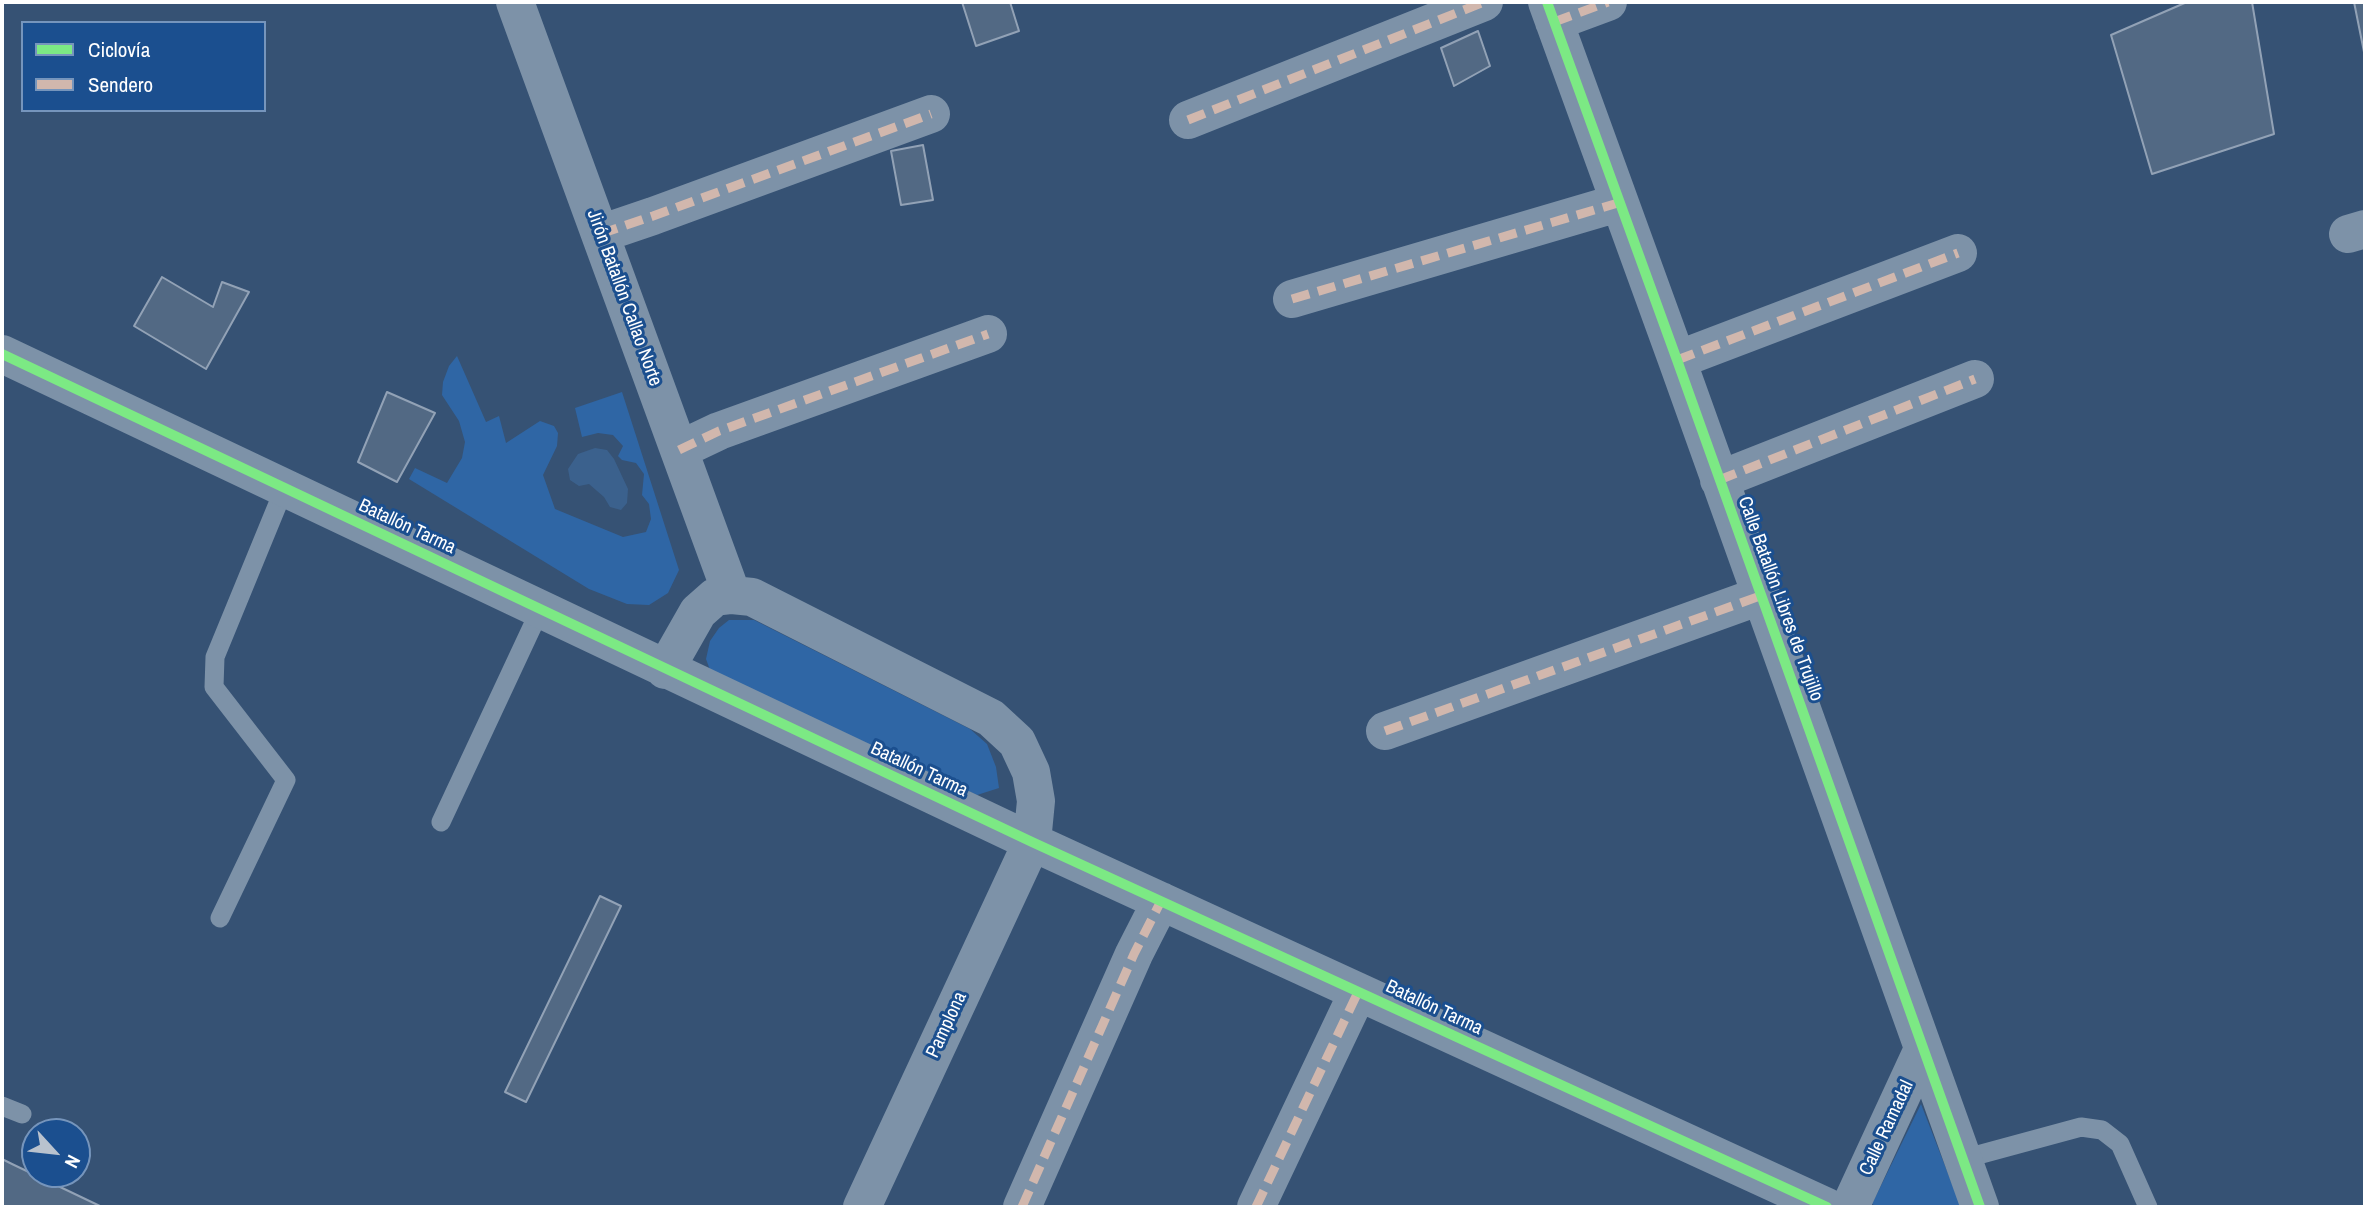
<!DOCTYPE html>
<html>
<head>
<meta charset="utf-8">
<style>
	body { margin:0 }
	#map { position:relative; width:2367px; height:1209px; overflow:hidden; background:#365274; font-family:"Archivo Narrow",sans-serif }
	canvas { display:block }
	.frame { position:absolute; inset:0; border:4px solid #fff; pointer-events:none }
	.legend { position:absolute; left:21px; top:21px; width:245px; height:91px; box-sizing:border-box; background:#1b4f8f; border:2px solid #7695bc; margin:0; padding:9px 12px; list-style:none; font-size:21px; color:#fff }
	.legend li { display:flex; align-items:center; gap:14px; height:35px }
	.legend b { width:35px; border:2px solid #7695bc }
	.north { position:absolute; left:21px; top:1118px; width:70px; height:70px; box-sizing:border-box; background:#1b4f8f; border:2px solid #7695bc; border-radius:50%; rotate:117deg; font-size:19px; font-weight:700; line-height:28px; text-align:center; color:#fff }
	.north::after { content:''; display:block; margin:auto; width:24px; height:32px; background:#b9c2ce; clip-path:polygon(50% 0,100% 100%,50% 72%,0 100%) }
</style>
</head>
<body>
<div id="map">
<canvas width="2367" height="1209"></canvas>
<div class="frame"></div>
<ul class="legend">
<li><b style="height:9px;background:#7ce984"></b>Ciclovía</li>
<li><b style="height:9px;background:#d1b7ad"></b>Sendero</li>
</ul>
<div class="north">N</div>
</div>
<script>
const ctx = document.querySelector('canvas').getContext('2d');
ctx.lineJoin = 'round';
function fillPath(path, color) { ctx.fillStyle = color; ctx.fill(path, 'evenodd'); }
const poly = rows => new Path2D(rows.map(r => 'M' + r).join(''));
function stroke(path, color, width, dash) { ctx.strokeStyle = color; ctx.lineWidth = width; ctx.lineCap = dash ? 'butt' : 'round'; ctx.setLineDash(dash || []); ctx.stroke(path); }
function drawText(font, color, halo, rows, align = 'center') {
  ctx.font = font + ' "Archivo Narrow",sans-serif'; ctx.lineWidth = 6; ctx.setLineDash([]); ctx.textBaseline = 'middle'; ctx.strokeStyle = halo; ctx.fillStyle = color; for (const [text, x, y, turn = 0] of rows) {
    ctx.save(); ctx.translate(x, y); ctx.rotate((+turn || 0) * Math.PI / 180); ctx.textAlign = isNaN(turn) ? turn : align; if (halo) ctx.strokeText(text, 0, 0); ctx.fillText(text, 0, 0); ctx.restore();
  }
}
fillPath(poly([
	[457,356,486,422,499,416,506,443,540,421,554,426,558,433,557,446,543,475,555,509,623,537,646,532,651,519,649,504,642,495,644,474,636,463,622,460,618,456,623,446,613,435,598,433,582,437,575,408,622,392,679,570,668,593,649,605,627,604,589,589,409,479,415,468,447,483,462,458,465,442,459,421,442,395,443,382,449,366],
	[729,620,754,620,970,729,987,744,996,767,999,788,977,795,710,670,706,659,710,641,719,628],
	[1921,1104,1961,1207,1878,1207,1872,1204]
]), '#2f66a5');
fillPath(poly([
	[595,448,607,450,614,459,628,489,627,503,621,510,610,507,604,497,589,484,579,486,570,480,568,469,578,454]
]), '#3b618d');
const building = poly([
	[962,2,1010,2,1019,31,976,46,962,2],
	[2187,2,2252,2,2274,134,2152,174,2111,35,2187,2],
	[2354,2,2365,2,2365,57,2354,2],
	[1478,31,1490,66,1454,86,1441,48,1478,31],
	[923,145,933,200,901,205,891,151,923,145],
	[162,277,213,307,222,282,249,292,206,369,134,326,162,277],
	[387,392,435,413,397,482,358,462,387,392],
	[600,896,621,906,526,1102,505,1092,600,896],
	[2,1159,12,1164,102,1207,2,1207,2,1159]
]);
fillPath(building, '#526984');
stroke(building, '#92a2b6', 2);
stroke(poly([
	[441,822,540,610],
	[220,918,286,780,214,687,215,657,284,489],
	[2,1106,22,1114],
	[1963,1159,2081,1127,2102,1130,2120,1144,2148,1207]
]), '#7d92a8', 19);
stroke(poly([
	[515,2,732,595],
	[1547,2,1677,360,1980,1207],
	[1554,22,1608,2],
	[1188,120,1484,2],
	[600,234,653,216,931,114],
	[2348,234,2365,229],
	[1292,299,1618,203],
	[2,354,1032,842,1827,1207],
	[1677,360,1958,253],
	[679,450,719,431,988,334],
	[1719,480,1975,379],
	[665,670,698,612,715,597,732,595,752,597,991,718,1017,742,1031,772,1036,801,1032,842,862,1207],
	[1385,731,1760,596],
	[1022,1207,1134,954,1161,901],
	[1256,1207,1358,992],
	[1850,1207,1923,1049]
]), '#7d92a8', 38);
stroke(poly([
	[1554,22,1608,2],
	[1188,120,1484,2],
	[600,234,653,216,931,114],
	[1292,299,1618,203],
	[1677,360,1958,253],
	[679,450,719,431,988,334],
	[1719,480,1975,379],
	[1385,731,1760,596],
	[1022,1207,1134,954,1161,901],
	[1256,1207,1358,992]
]), '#d1b7ad', 9, [18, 9]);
stroke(poly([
	[1547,2,1677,360,1980,1207],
	[2,354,1032,842,1827,1207]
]), '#7ce984', 10);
drawText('19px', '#fff', '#1b4f8f', [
	["Jirón Batallón Callao Norte",624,298,70],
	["Batallón Tarma",407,527,25],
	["Calle Batallón Libres de Trujillo",1780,599,70],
	["Batallón Tarma",919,770,25],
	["Batallón Tarma",1434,1008,25],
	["Pamplona",947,1025,-65],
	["Calle Ramadal",1887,1128,-65]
]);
</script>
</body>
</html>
